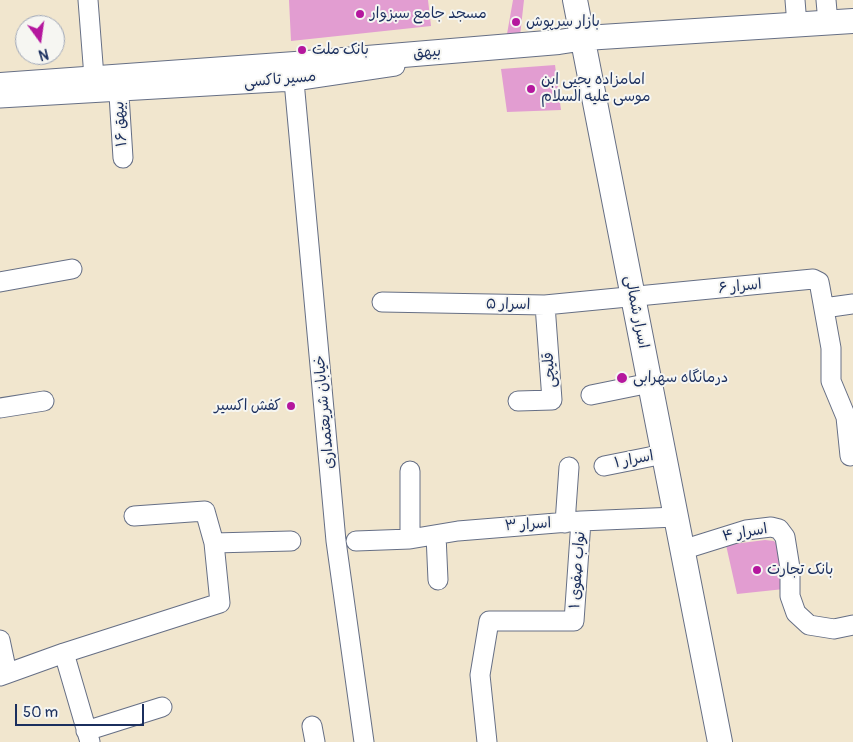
<!DOCTYPE html>
<html>
<head>
<meta charset="utf-8">
<style>
	body { margin:0 }
	#map { position:relative; width:853px; height:742px; overflow:hidden; background:#f1e6ce; font-family:Pangolin,sans-serif }
	canvas { display:block }
	.north { position:absolute; left:15px; top:15px; width:50px; height:50px; box-sizing:border-box; background:#f6f6f2; border:1px solid #9ea6b7; border-radius:50%; rotate:166deg; font-size:14px; font-weight:700; line-height:20px; text-align:center; color:#1b2f5e }
	.north::after { content:''; display:block; margin:auto; width:18px; height:22px; background:#b5179e; clip-path:polygon(50% 0,100% 100%,50% 72%,0 100%) }
	.scale { position:absolute; left:15px; top:704px; width:129px; height:22px; box-sizing:border-box; border:2px solid #1b2f5e; border-top:0; padding-left:6px; font-size:15px; line-height:18px; white-space:nowrap; color:#1b2f5e; -webkit-text-stroke:4px #f6f6f2; paint-order:stroke }
</style>
</head>
<body>
<div id="map">
<canvas width="853" height="742"></canvas>
<div class="north">N</div>
<div class="scale">50 m</div>
</div>
<script>
const ctx = document.querySelector('canvas').getContext('2d');
ctx.lineJoin = 'round';
function fillPath(path, color) { ctx.fillStyle = color; ctx.fill(path, 'evenodd'); }
const poly = rows => new Path2D(rows.map(r => 'M' + r).join(''));
function stroke(path, color, width, dash) { ctx.strokeStyle = color; ctx.lineWidth = width; ctx.lineCap = dash ? 'butt' : 'round'; ctx.setLineDash(dash || []); ctx.stroke(path); }
function drawText(font, color, halo, rows, align = 'center') {
  ctx.font = font + ' Pangolin,"Playpen Sans Arabic",sans-serif'; ctx.lineWidth = 4; ctx.setLineDash([]); ctx.textBaseline = 'middle'; ctx.strokeStyle = halo; ctx.fillStyle = color; for (const [text, x, y, turn = 0] of rows) {
    ctx.save(); ctx.translate(x, y); ctx.rotate((+turn || 0) * Math.PI / 180); ctx.textAlign = isNaN(turn) ? turn : align; if (halo) ctx.strokeText(text, 0, 0); ctx.fillText(text, 0, 0); ctx.restore();
  }
}
fillPath(poly([
	[289,0,428,0,431,26,291,41],
	[513,0,524,0,520,36,507,34],
	[555,65,561,110,507,112,501,69],
	[765,540,774,541,782,551,784,589,737,594,726,545]
]), '#e29dd1');
const minor = poly([
	[88,0,94,77],
	[795,0,797,25],
	[826,0,828,23],
	[118,79,123,158],
	[294,81,336,541,364,742],
	[0,98,294,81,395,66],
	[0,282,72,269],
	[382,302,545,305,813,279,819,282,820,287,831,348,831,381,846,417,850,456],
	[824,308,853,304],
	[591,395,650,383],
	[518,401,552,400,545,305],
	[0,408,44,401],
	[604,466,664,454],
	[410,471,410,539],
	[565,523,569,467],
	[436,535,438,580],
	[356,541,410,539,458,531,581,521,676,517],
	[214,543,291,541],
	[682,550,746,530,771,527,779,529,785,537,790,568,790,596,796,613,809,625,834,629,853,625],
	[0,640,7,673],
	[64,653,220,603,214,543,205,511,134,516],
	[0,676,64,653,90,742],
	[312,726,315,742],
	[86,731,162,707],
	[487,742,480,675,489,621,574,621,581,521]
]);
const major = poly([
	[575,0,720,742],
	[0,85,295,64,559,42,585,38,853,21]
]);
stroke(minor, '#666f85', 21);
stroke(major, '#666f85', 26);
stroke(minor, '#fff', 19);
stroke(major, '#fff', 24);
for (const [x, y, r, color] of [
	[360,14,5,"#b5179e"],
	[516,22,5,"#b5179e"],
	[302,50,5,"#b5179e"],
	[531,89,5,"#b5179e"],
	[622,378,6,"#b5179e"],
	[291,406,5,"#b5179e"],
	[757,570,5,"#b5179e"]
]) { const dot = new Path2D(); dot.arc(x, y, r, 0, 2 * Math.PI); ctx.fillStyle = color; ctx.fill(dot); stroke(dot, '#f6f6f2', 2); }
drawText('15px', '#1b2f5e', '#f6f6f2', [
	["مسجد جامع سبزوار",370,14],
	["بازار سرپوش",526,22],
	["بانک ملت",312,50],
	["امامزاده یحیی ابن",541,80],
	["موسی علیه السلام",541,97],
	["درمانگاه سهرابی",633,378],
	["کفش اکسیر",281,406,"right"],
	["بانک تجارت",767,570]
], 'left');
drawText('15px', '#1b2f5e', '#f6f6f2', [
	["بیهق",427,53,-5],
	["مسیر تاکسی",280,80,-5],
	["بیهق ۱۶",121,124,-94],
	["اسرار ۶",740,287,-6],
	["اسرار ۵",508,305,1],
	["اسرار شمالی",636,312,79],
	["قلیچی",550,370,-94],
	["خیابان شریعتمداری",325,412,-95],
	["اسرار ۱",634,460,-11],
	["اسرار ۳",528,525,-4],
	["اسرار ۴",745,533,-10],
	["نواب صفوی ۱",578,570,-86]
]);
</script>
</body>
</html>
